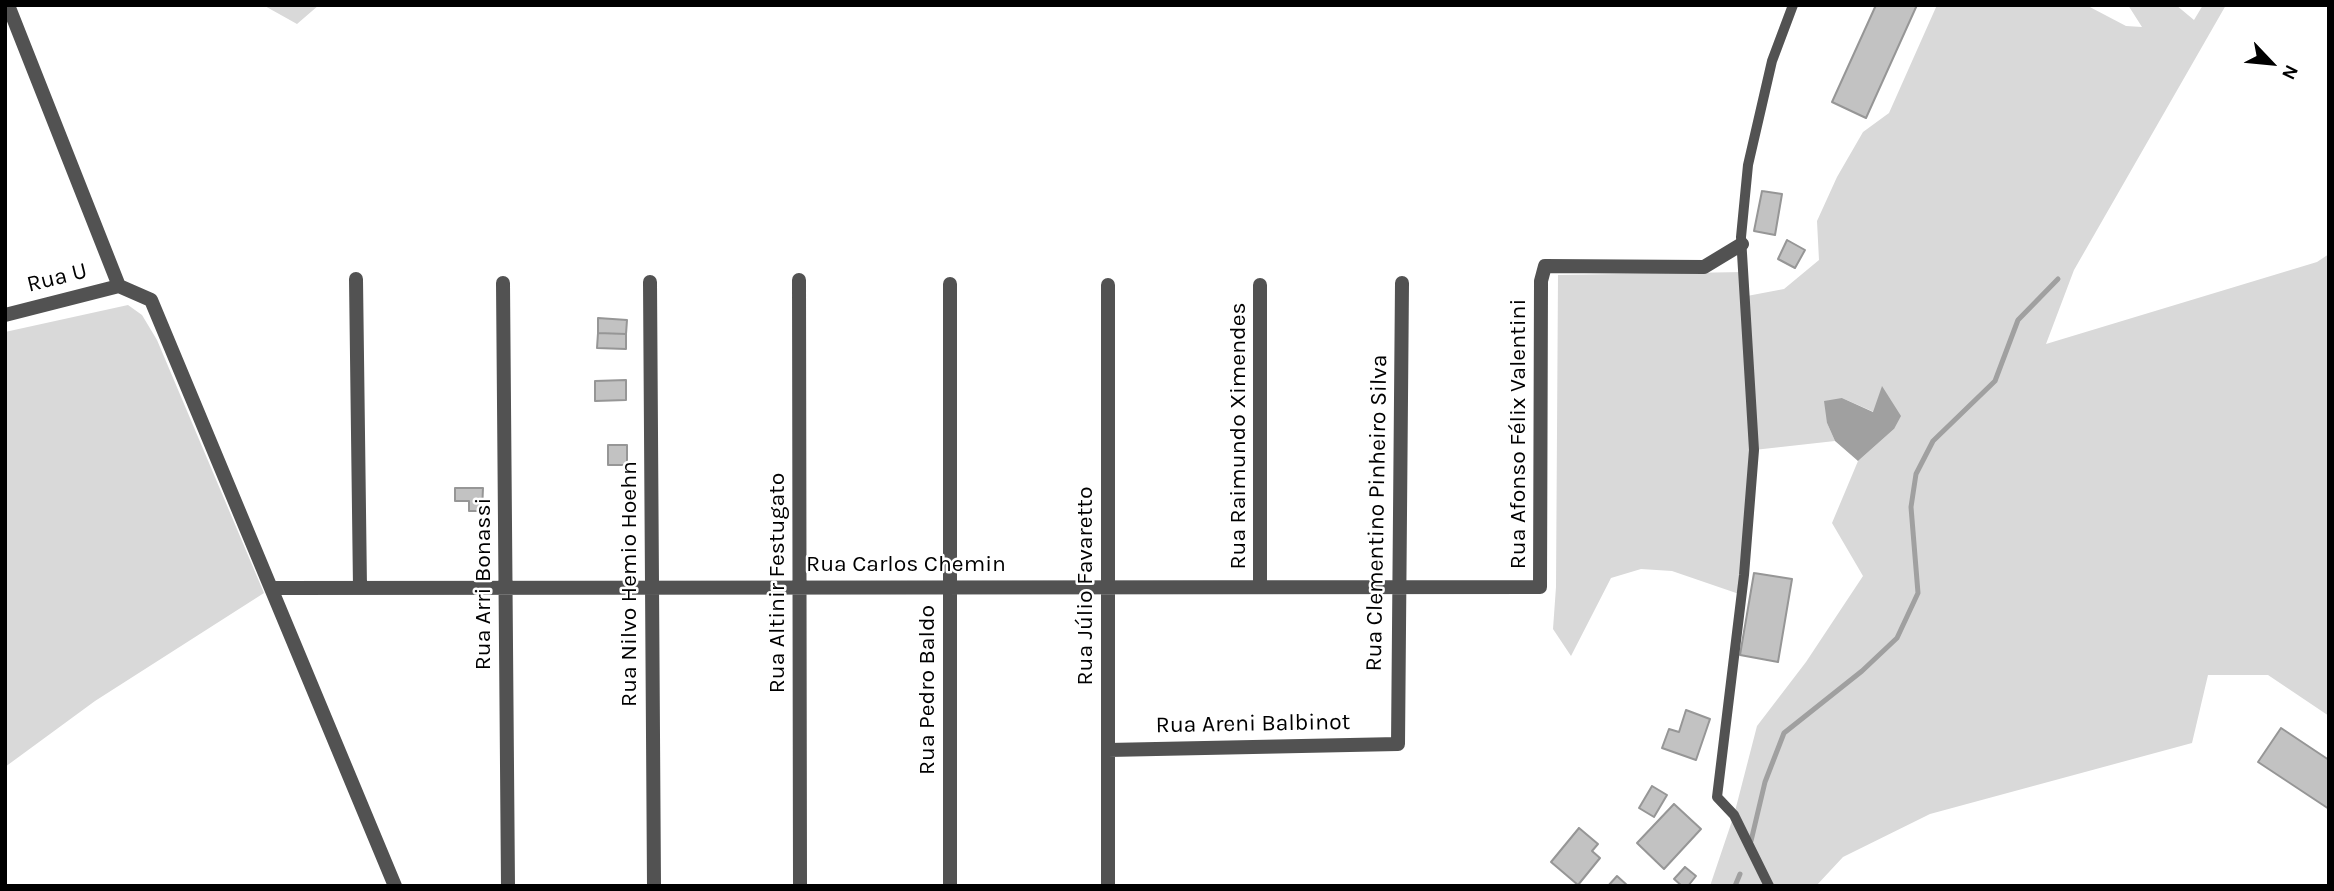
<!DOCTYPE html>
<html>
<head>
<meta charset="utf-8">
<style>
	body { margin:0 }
	#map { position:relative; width:2334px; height:891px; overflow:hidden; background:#fff; font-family:Karla,sans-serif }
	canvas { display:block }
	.frame { position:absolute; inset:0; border:7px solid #000; pointer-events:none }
	.north { position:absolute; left:2236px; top:28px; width:70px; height:70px; -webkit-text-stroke:5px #fff; paint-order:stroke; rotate:116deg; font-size:19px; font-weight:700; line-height:28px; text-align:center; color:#000 }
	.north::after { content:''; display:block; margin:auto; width:24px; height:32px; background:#000; clip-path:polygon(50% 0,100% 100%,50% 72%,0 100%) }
</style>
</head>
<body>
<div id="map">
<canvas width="2334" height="891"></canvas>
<div class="frame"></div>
<div class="north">N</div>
</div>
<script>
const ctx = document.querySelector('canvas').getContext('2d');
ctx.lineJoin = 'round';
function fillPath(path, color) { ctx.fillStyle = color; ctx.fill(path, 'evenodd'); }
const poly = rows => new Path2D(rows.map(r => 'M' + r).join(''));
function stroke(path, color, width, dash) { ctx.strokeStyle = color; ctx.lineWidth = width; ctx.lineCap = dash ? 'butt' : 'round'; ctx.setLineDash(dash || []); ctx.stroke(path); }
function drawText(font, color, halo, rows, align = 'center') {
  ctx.font = font + ' Karla,sans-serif'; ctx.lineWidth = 5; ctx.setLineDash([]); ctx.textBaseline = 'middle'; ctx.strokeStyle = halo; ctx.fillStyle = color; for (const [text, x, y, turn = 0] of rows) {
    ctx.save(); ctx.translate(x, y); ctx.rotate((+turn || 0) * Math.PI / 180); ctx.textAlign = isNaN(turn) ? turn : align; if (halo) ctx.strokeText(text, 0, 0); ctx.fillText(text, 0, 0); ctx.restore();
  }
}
fillPath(poly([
	[263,5,319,5,297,24],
	[1937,5,2086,5,2126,26,2142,27,2128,5,2176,5,2194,20,2203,5,2226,5,2074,270,2046,344,2317,262,2329,254,2329,716,2268,675,2208,675,2192,743,1930,814,1843,857,1816,886,1710,886,1734,815,1757,726,1806,662,1863,576,1832,523,1858,461,1894,429,1882,387,1874,412,1842,398,1827,423,1835,441,1754,450,1742,595,1672,571,1641,569,1611,578,1571,656,1553,629,1556,587,1558,275,1745,272,1747,296,1784,289,1819,260,1817,221,1837,177,1863,132,1889,113],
	[128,305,142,315,157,340,264,593,95,701,5,767,5,332]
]), '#d9d9d9');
fillPath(poly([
	[1882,386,1901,416,1894,429,1858,461,1835,441,1827,423,1824,401,1842,398,1873,412]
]), '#a0a0a0');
stroke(poly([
	[1751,841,1765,782,1784,733,1862,671,1897,638,1918,593,1911,507,1916,474,1933,441,1995,381,2018,320,2058,279],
	[1735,886,1740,874]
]), '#a0a0a0', 5);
const building = poly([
	[1876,5,1917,5,1866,118,1832,102,1876,5],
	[1762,191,1782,194,1775,235,1754,231,1762,191],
	[1787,240,1805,250,1795,268,1778,259,1787,240],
	[598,318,627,320,626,334,598,333,598,318],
	[598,333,626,334,626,349,597,348,598,333],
	[626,380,626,400,595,401,595,381,626,380],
	[608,445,627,445,627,465,608,465,608,445],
	[455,488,483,488,482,511,469,511,469,501,455,501,455,488],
	[1754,573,1792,579,1778,662,1740,655,1754,573],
	[1686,710,1710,719,1696,760,1662,748,1669,729,1679,732,1686,710],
	[2281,728,2329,760,2329,809,2258,762,2281,728],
	[1652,786,1667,795,1654,817,1639,808,1652,786],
	[1674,804,1701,829,1664,869,1637,843,1674,804],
	[1579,828,1598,844,1592,851,1600,858,1578,885,1551,862,1579,828],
	[1685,867,1696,876,1688,886,1682,886,1674,879,1685,867],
	[1617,876,1628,886,1608,886,1617,876]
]);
fillPath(building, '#c2c2c2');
stroke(building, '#969696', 2);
stroke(poly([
	[1769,886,1734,815,1717,797,1744,575,1754,450,1741,237,1748,165,1772,61,1793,5]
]), '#525252', 10);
stroke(poly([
	[8,5,119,286,151,300,395,886],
	[356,279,360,588],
	[799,280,800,886],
	[650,282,654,886],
	[503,283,508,886],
	[950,284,950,886],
	[1108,285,1108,886],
	[1260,285,1260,587],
	[5,315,119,286],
	[273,588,1540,587,1541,281,1545,266,1704,267,1742,244],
	[1108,750,1398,744,1402,283]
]), '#525252', 14);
drawText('23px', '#000', '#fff', [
	["Rua U",57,278,-14],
	["Rua Afonso Félix Valentini",1518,434,-90],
	["Rua Raimundo Ximendes",1238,436,-90],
	["Rua Clementino Pinheiro Silva",1377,513,-89],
	["Rua Carlos Chemin",906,564],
	["Rua Altinir Festugato",777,583,-90],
	["Rua Arri Bonassi",483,584,-90],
	["Rua Nilvo Hemio Hoehn",629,584,-90],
	["Rua Júlio Favaretto",1085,586,-90],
	["Rua Pedro Baldo",927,690,-90],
	["Rua Areni Balbinot",1253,724,-1]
]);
</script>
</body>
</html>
